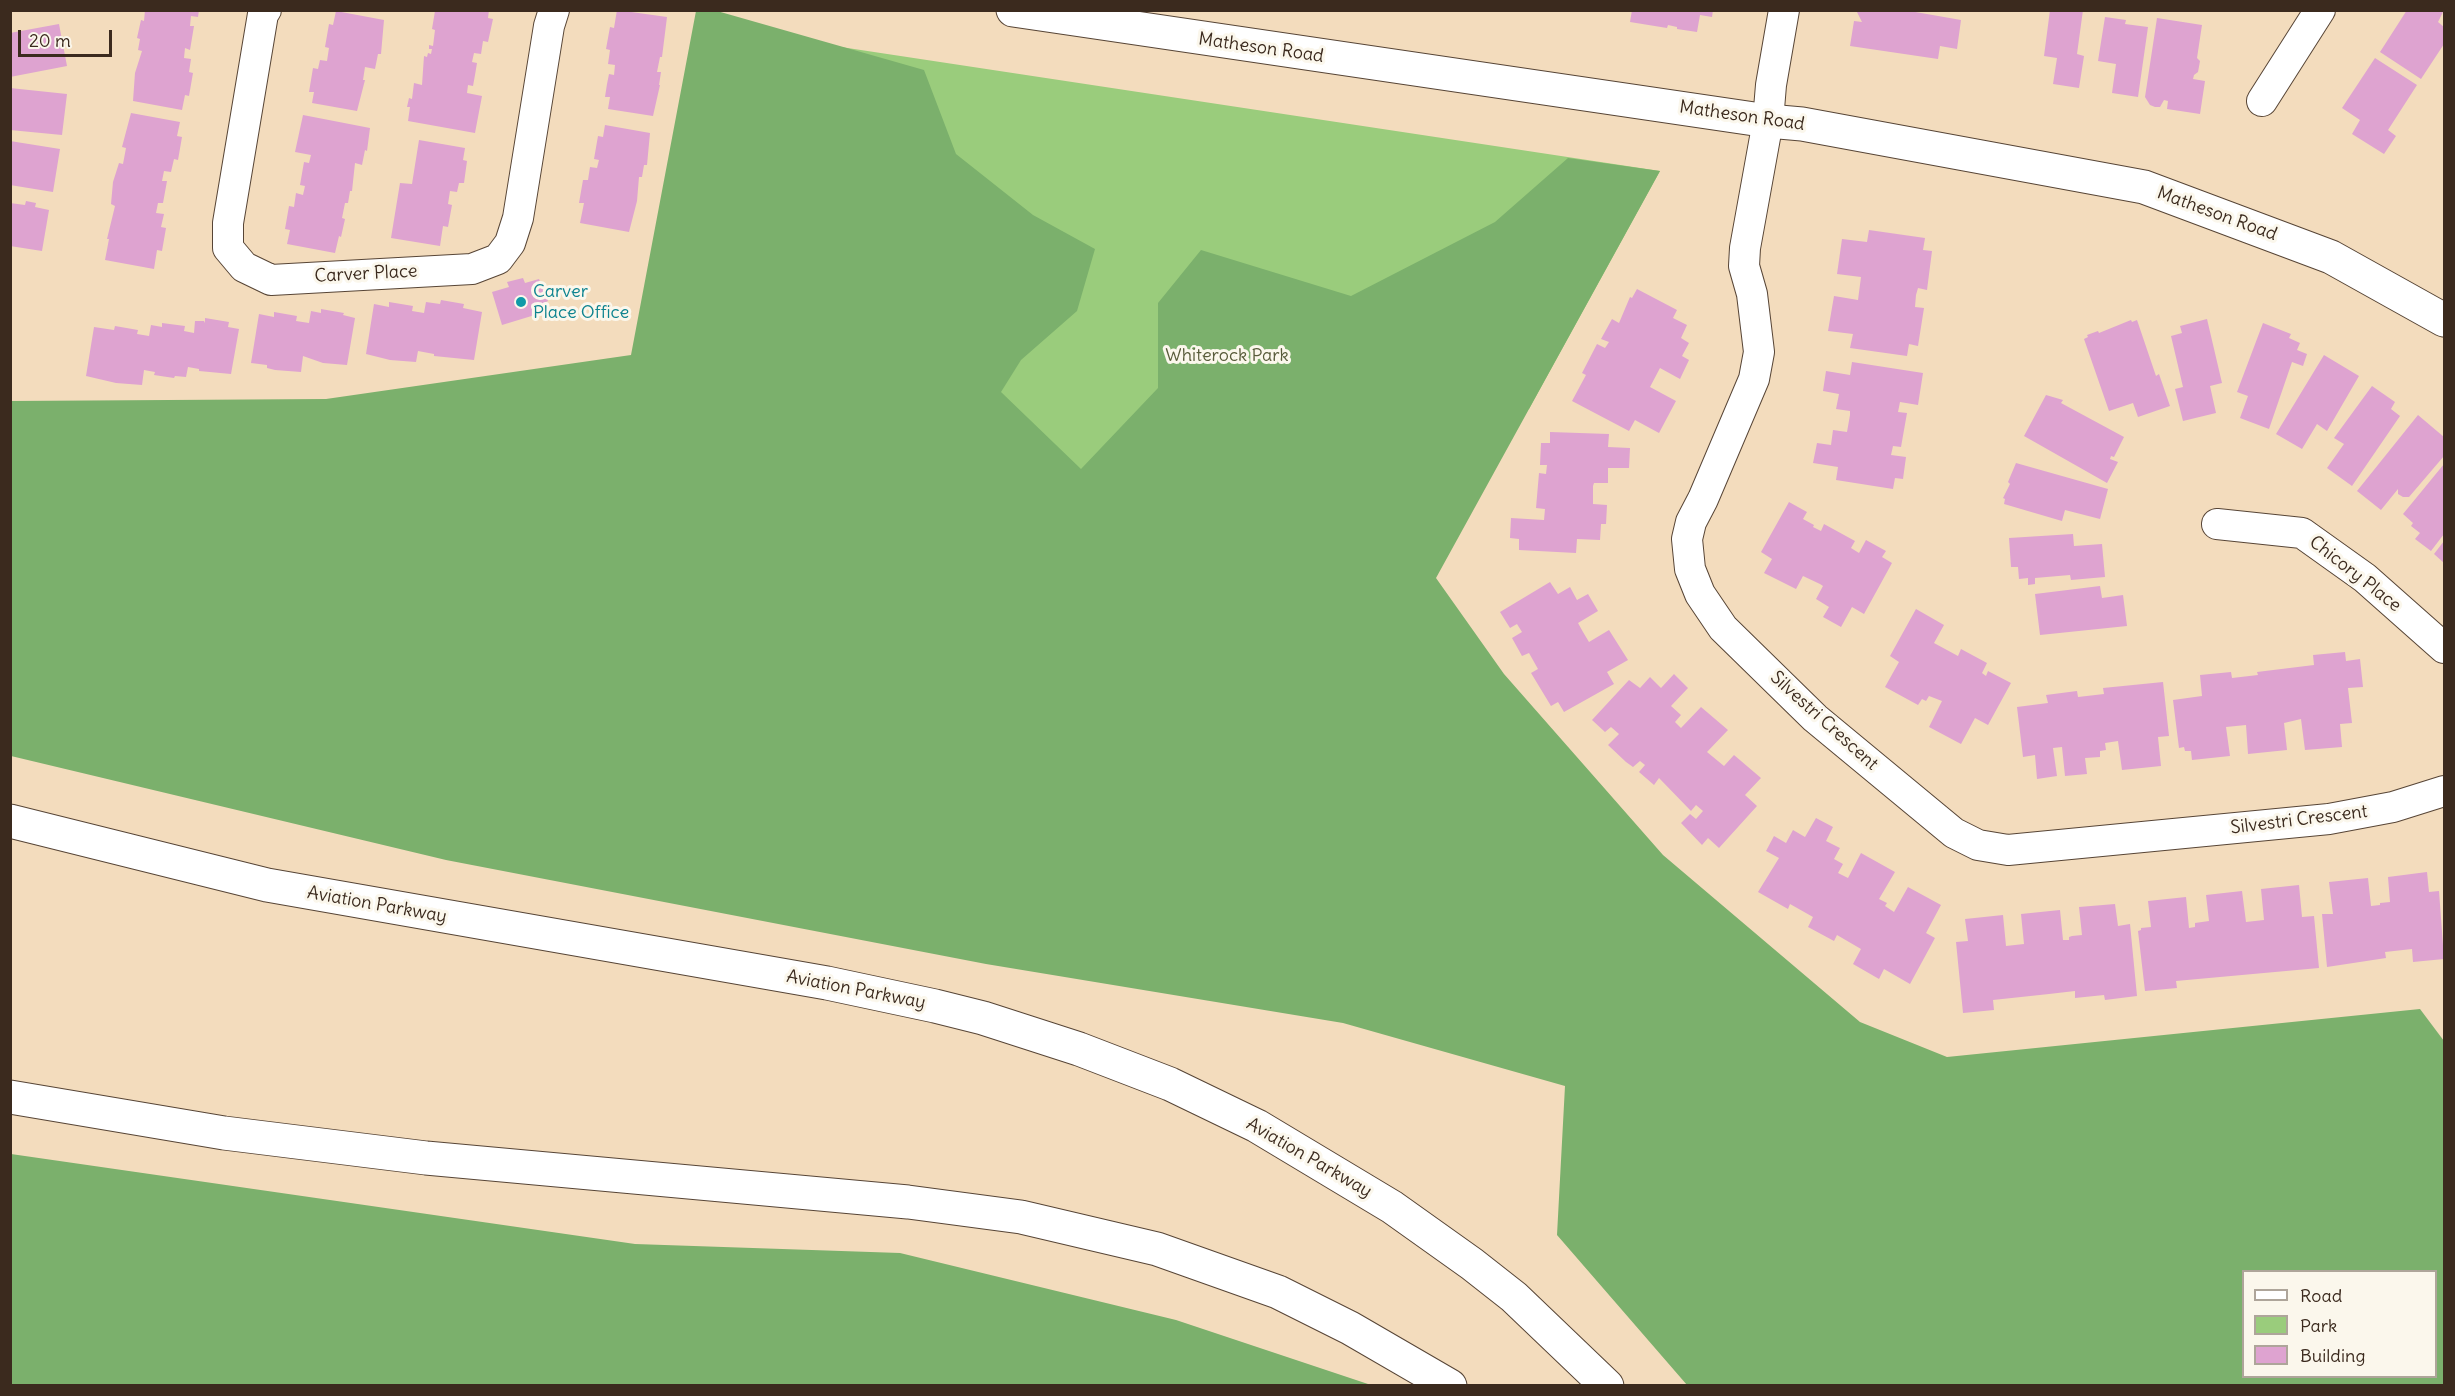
<!DOCTYPE html>
<html>
<head>
<meta charset="utf-8">
<style>
	body { margin:0 }
	#map { position:relative; width:2455px; height:1396px; overflow:hidden; background:#f3dcbd; font-family:Delius,sans-serif }
	canvas { display:block }
	.frame { position:absolute; inset:0; border:12px solid #3b2a1e; pointer-events:none }
	.legend { position:absolute; left:2242px; top:1270px; width:195px; height:108px; box-sizing:border-box; background:#fbf7ec; border:2px solid #aea59a; margin:0; padding:8px 10px; list-style:none; font-size:18px; color:#3b2a1e }
	.legend li { display:flex; align-items:center; gap:12px; height:30px }
	.legend b { width:30px; border:2px solid #aea59a }
	.scale { position:absolute; left:18px; top:30px; width:94px; height:27px; box-sizing:border-box; border:3px solid #3b2a1e; border-top:0; padding-left:8px; font-size:18px; line-height:21px; white-space:nowrap; color:#3b2a1e; -webkit-text-stroke:4px #fbf7ec; paint-order:stroke }
</style>
</head>
<body>
<div id="map">
<canvas width="2455" height="1396"></canvas>
<div class="frame"></div>
<ul class="legend">
<li><b style="height:8px;background:#fff"></b>Road</li>
<li><b style="height:16px;background:#9acc7c"></b>Park</li>
<li><b style="height:16px;background:#dea3d0"></b>Building</li>
</ul>
<div class="scale">20 m</div>
</div>
<script>
const ctx = document.querySelector('canvas').getContext('2d');
ctx.lineJoin = 'round';
function fillPath(path, color) { ctx.fillStyle = color; ctx.fill(path, 'evenodd'); }
const poly = rows => new Path2D(rows.map(r => 'M' + r).join(''));
function stroke(path, color, width, dash) { ctx.strokeStyle = color; ctx.lineWidth = width; ctx.lineCap = dash ? 'butt' : 'round'; ctx.setLineDash(dash || []); ctx.stroke(path); }
function drawText(font, color, halo, rows, align = 'center') {
  ctx.font = font + ' Delius,sans-serif'; ctx.lineWidth = 6; ctx.setLineDash([]); ctx.textBaseline = 'middle'; ctx.strokeStyle = halo; ctx.fillStyle = color; for (const [text, x, y, turn = 0] of rows) {
    ctx.save(); ctx.translate(x, y); ctx.rotate((+turn || 0) * Math.PI / 180); ctx.textAlign = isNaN(turn) ? turn : align; if (halo) ctx.strokeText(text, 0, 0); ctx.fillText(text, 0, 0); ctx.restore();
  }
}
fillPath(poly([
	[791,37,841,47,1660,171,1529,409,844,547]
]), '#9acc7c');
fillPath(poly([
	[696,11,717,11,924,70,956,154,1033,215,1095,249,1077,311,1021,360,1001,392,1081,469,1158,388,1158,303,1201,250,1351,296,1495,222,1568,158,1660,171,1436,578,1504,674,1663,855,1860,1022,1947,1057,2420,1009,2444,1041,2444,1385,1687,1385,1557,1235,1565,1086,1343,1023,986,964,446,860,11,756,11,401,326,399,631,355],
	[2244,1272,2436,1272,2436,1376,2244,1376],
	[11,1154,635,1244,900,1253,1176,1320,1371,1385,11,1385]
]), '#7bb06c');
fillPath(poly([
	[145,10,199,10,198,17,191,16,190,26,194,26,190,50,185,48,184,58,191,59,189,72,193,73,189,96,185,95,182,110,133,101,135,73,142,51,138,50,140,39,137,38,141,20,144,21],
	[489,10,488,18,493,19,488,42,483,41,481,54,474,53,472,62,477,63,475,75,473,86,468,85,467,93,482,96,475,133,408,121,410,107,407,107,409,98,412,99,414,83,422,85,424,56,427,57,428,53,431,54,432,49,429,49,429,45,433,46,435,30,432,29,435,11],
	[617,10,667,17,662,57,660,57,657,72,661,72,659,85,660,85,653,116,608,109,610,97,605,97,607,84,609,74,614,75,615,65,608,64,610,50,606,49,610,27,614,28],
	[1632,10,1713,10,1712,17,1700,15,1697,32,1677,29,1677,27,1668,25,1667,28,1630,22],
	[1856,10,1904,10,1961,20,1957,49,1940,46,1938,59,1850,46,1854,21,1862,22],
	[2050,10,2083,10,2077,54,2084,56,2079,88,2053,84,2057,58,2044,56],
	[2407,10,2444,10,2438,22,2444,27,2444,44,2421,79,2380,52],
	[336,11,384,20,381,54,378,54,375,69,365,67,363,80,365,80,357,111,312,103,314,92,309,92,313,68,318,69,320,60,327,61,329,48,325,47,329,24,333,25],
	[2105,17,2126,20,2125,24,2148,27,2138,97,2112,93,2116,64,2098,61],
	[2157,18,2202,25,2197,58,2200,61,2198,72,2194,75,2193,79,2205,81,2200,114,2167,109,2168,101,2164,100,2160,107,2155,107,2150,105,2145,97],
	[59,24,67,66,10,77,10,33],
	[2375,58,2417,85,2388,130,2396,136,2384,154,2352,134,2360,120,2342,108],
	[10,88,67,94,62,135,10,130],
	[131,113,180,122,177,136,182,137,178,160,174,159,171,172,164,171,162,181,167,181,163,203,158,203,156,213,164,214,161,227,166,228,162,251,157,250,154,269,105,260,109,239,107,239,115,206,111,204,113,182,119,163,123,164,126,148,122,147],
	[303,115,370,128,367,151,365,150,362,165,355,163,352,191,350,191,348,203,345,203,342,218,345,219,341,237,339,236,335,253,287,244,290,230,285,229,289,206,294,207,296,193,303,195,305,186,300,185,304,162,309,163,311,155,295,152],
	[605,125,650,133,647,165,644,165,642,177,639,177,637,201,629,232,580,223,584,203,579,203,583,180,588,180,590,167,597,168,599,160,594,159,598,136,603,137],
	[419,140,465,148,463,160,467,161,464,183,459,183,457,192,450,191,448,204,452,205,448,227,443,226,440,246,391,238,400,183,412,184],
	[10,141,60,149,53,192,10,185],
	[26,201,36,203,35,207,49,210,42,251,10,246,10,203,25,205],
	[1869,230,1925,238,1923,250,1932,251,1927,290,1918,288,1916,295,1915,307,1924,308,1918,346,1909,344,1907,356,1850,348,1853,334,1828,331,1834,296,1858,300,1861,277,1837,274,1842,239,1867,242],
	[523,278,525,283,539,279,548,301,546,302,548,311,502,325,492,292,509,287,507,282],
	[1637,289,1677,310,1673,318,1687,325,1681,338,1689,343,1682,356,1689,360,1680,379,1660,368,1650,387,1676,401,1659,433,1635,420,1629,431,1572,401,1586,375,1582,373,1597,344,1605,348,1609,342,1601,339,1612,319,1619,323,1630,297,1632,298],
	[441,300,464,304,463,308,482,312,474,360,434,356,434,354,418,351,416,362,390,360,366,354,374,304,389,307,389,302,413,306,412,311,424,313,426,302,440,304],
	[321,309,344,313,343,315,355,318,347,365,323,363,303,356,301,372,275,370,267,368,267,365,251,363,259,314,274,317,274,312,297,316,296,321,309,323,311,311,321,313],
	[205,318,229,322,228,327,239,329,231,374,199,371,199,369,188,367,186,377,175,376,174,378,154,375,155,372,144,370,142,385,116,383,86,376,94,327,114,330,115,326,138,330,137,334,149,336,151,325,162,327,162,323,185,326,184,331,194,333,195,321,204,321,205,323],
	[2207,319,2222,383,2210,386,2216,413,2183,421,2175,389,2183,387,2171,336,2182,333,2180,326],
	[2131,320,2132,322,2137,320,2156,376,2159,374,2170,406,2138,417,2133,403,2109,411,2084,339,2088,337,2087,335,2098,331,2099,333],
	[2263,323,2291,334,2289,338,2300,343,2297,350,2307,354,2303,366,2292,362,2269,429,2240,418,2248,396,2237,392],
	[2324,355,2359,376,2327,431,2317,424,2302,449,2276,434],
	[1852,362,1923,373,1918,405,1900,402,1898,412,1907,413,1901,447,1893,446,1891,455,1906,457,1903,479,1895,478,1893,489,1836,480,1838,467,1813,463,1817,443,1831,445,1833,430,1847,432,1850,415,1850,411,1836,409,1839,394,1823,391,1826,371,1850,375],
	[2372,386,2395,402,2391,409,2400,416,2352,486,2327,468,2344,444,2334,438],
	[2046,395,2063,400,2061,403,2124,437,2114,457,2111,456,2110,459,2118,462,2107,483,2024,436],
	[2418,415,2444,437,2444,456,2409,497,2403,497,2398,494,2398,489,2381,510,2357,491],
	[1550,432,1609,434,1608,447,1630,448,1629,468,1608,468,1608,483,1594,483,1593,486,1593,504,1607,505,1606,524,1601,524,1600,540,1577,539,1576,553,1519,550,1519,539,1510,538,1511,518,1544,520,1545,509,1536,508,1539,473,1546,474,1547,465,1540,465,1541,443,1550,443],
	[2016,463,2108,489,2100,519,2065,510,2062,521,2004,504,2005,499,2003,498,2010,484,2008,482],
	[2444,464,2444,534,2431,551,2415,539,2420,533,2411,526,2413,523,2403,514],
	[1789,502,1807,512,1803,519,1814,525,1813,527,1821,531,1824,524,1855,541,1851,548,1859,553,1866,540,1886,551,1882,557,1892,563,1864,614,1852,607,1841,627,1823,617,1829,607,1816,599,1823,586,1820,584,1803,576,1796,589,1764,573,1772,559,1761,552],
	[2073,534,2074,546,2102,544,2105,577,2071,580,2070,575,2035,578,2035,584,2028,585,2028,578,2019,579,2018,567,2011,567,2009,538],
	[2444,541,2444,563,2434,554],
	[1550,582,1558,594,1570,587,1577,600,1588,594,1598,611,1578,623,1583,632,1589,642,1609,630,1628,660,1607,672,1614,684,1564,712,1558,702,1551,706,1531,673,1538,669,1529,653,1522,656,1512,638,1522,632,1517,624,1510,628,1500,612],
	[2100,586,2102,598,2123,595,2127,626,2040,635,2035,594],
	[1916,609,1944,625,1934,643,1958,656,1961,649,1987,663,1982,673,1986,676,1988,671,2011,683,1988,725,1975,718,1961,744,1929,727,1942,701,1929,696,1926,701,1922,699,1918,705,1885,687,1899,662,1890,656],
	[2345,652,2346,661,2360,659,2363,687,2348,688,2352,723,2340,724,2342,747,2305,750,2301,719,2284,723,2287,750,2248,754,2246,725,2226,727,2230,756,2192,760,2191,751,2185,751,2184,747,2179,748,2173,700,2202,696,2200,675,2231,672,2232,678,2258,675,2257,672,2314,665,2313,655],
	[1674,674,1688,688,1671,706,1681,715,1675,722,1681,728,1701,707,1728,730,1707,752,1724,766,1734,755,1761,778,1745,795,1757,806,1719,848,1708,838,1702,845,1681,823,1690,814,1696,819,1703,811,1696,805,1691,811,1659,778,1654,785,1639,772,1645,765,1640,761,1633,767,1626,762,1608,745,1619,734,1611,727,1605,732,1592,720,1629,680,1640,688,1650,677,1661,688],
	[2163,682,2169,736,2158,737,2161,766,2122,770,2118,741,2105,743,2106,750,2100,751,2100,757,2085,758,2087,774,2065,776,2062,747,2053,748,2057,776,2037,779,2035,755,2023,757,2017,707,2048,703,2046,695,2077,691,2078,697,2104,694,2103,688],
	[1816,818,1833,827,1826,841,1840,848,1834,859,1843,864,1838,873,1848,878,1861,853,1895,872,1879,899,1887,903,1885,906,1894,912,1908,887,1941,905,1926,933,1935,938,1910,984,1884,969,1879,979,1853,964,1861,949,1837,935,1834,941,1808,927,1813,917,1790,904,1788,909,1758,892,1779,858,1766,851,1774,836,1786,843,1793,830,1805,837],
	[2427,872,2429,892,2439,891,2444,959,2413,962,2412,949,2385,952,2386,958,2327,967,2322,914,2333,914,2329,882,2368,878,2371,906,2380,905,2380,903,2390,902,2388,877],
	[2299,885,2302,917,2314,916,2319,968,2176,981,2177,988,2145,991,2138,931,2141,930,2141,928,2151,927,2148,901,2186,897,2189,928,2195,927,2195,923,2209,921,2206,895,2242,891,2246,922,2264,920,2261,889],
	[2115,904,2118,926,2130,924,2137,996,2105,1000,2104,995,2075,998,2075,991,2049,994,1993,1000,1994,1010,1963,1013,1956,942,1968,941,1965,919,2003,915,2006,946,2024,944,2021,914,2060,910,2063,940,2069,940,2069,937,2072,936,2082,935,2079,907]
]), '#dea3d0');
const street = poly([
	[266,10,263,14,228,223,228,248,244,267,271,280,472,269,498,259,510,243,518,218,549,26,554,10],
	[1784,10,1771,85,1768,121,1745,248,1744,266,1752,294,1759,352,1754,379,1703,499,1691,522,1687,539,1690,569,1700,594,1723,628,1815,718,1954,833,1978,845,2008,850,2329,819,2393,807,2444,791],
	[2262,101,2320,10],
	[2217,524,2302,533,2365,578,2444,648]
]);
const secondary = poly([
	[1013,10,1768,121,1802,124,2144,187,2331,257,2444,320]
]);
const primary = poly([
	[10,821,267,885,827,983,935,1006,983,1018,1079,1049,1170,1084,1257,1126,1392,1207,1472,1264,1514,1297,1607,1386],
	[10,1097,224,1133,426,1158,908,1202,1021,1217,1157,1249,1278,1292,1350,1328,1450,1386]
]);
stroke(street, '#574536', 32);
stroke(secondary, '#574536', 35);
stroke(primary, '#574536', 35);
stroke(street, '#fff', 30);
stroke(secondary, '#fff', 33);
stroke(primary, '#fff', 33);
for (const [x, y, r, color] of [
	[521,302,6,"#0f9aa8"]
]) { const dot = new Path2D(); dot.arc(x, y, r, 0, 2 * Math.PI); ctx.fillStyle = color; ctx.fill(dot); stroke(dot, '#fbf7ec', 2); }
drawText('18px', '#3b2a1e', '#fbf7ec', [
	["Matheson Road",1261,48,8],
	["Matheson Road",1742,116,8],
	["Matheson Road",2217,214,20],
	["Carver Place",366,274,-3],
	["Chicory Place",2355,574,38],
	["Silvestri Crescent",1824,721,42],
	["Silvestri Crescent",2299,820,-7],
	["Aviation Parkway",377,905,10],
	["Aviation Parkway",856,990,11],
	["Aviation Parkway",1309,1158,30]
]);
drawText('18px', '#0d838f', '#fbf7ec', [
	["Carver",533,292],
	["Place Office",533,313]
], 'left');
drawText('18px', '#585b3a', '#fbf7ec', [
	["Whiterock Park",1227,356]
]);
</script>
</body>
</html>
